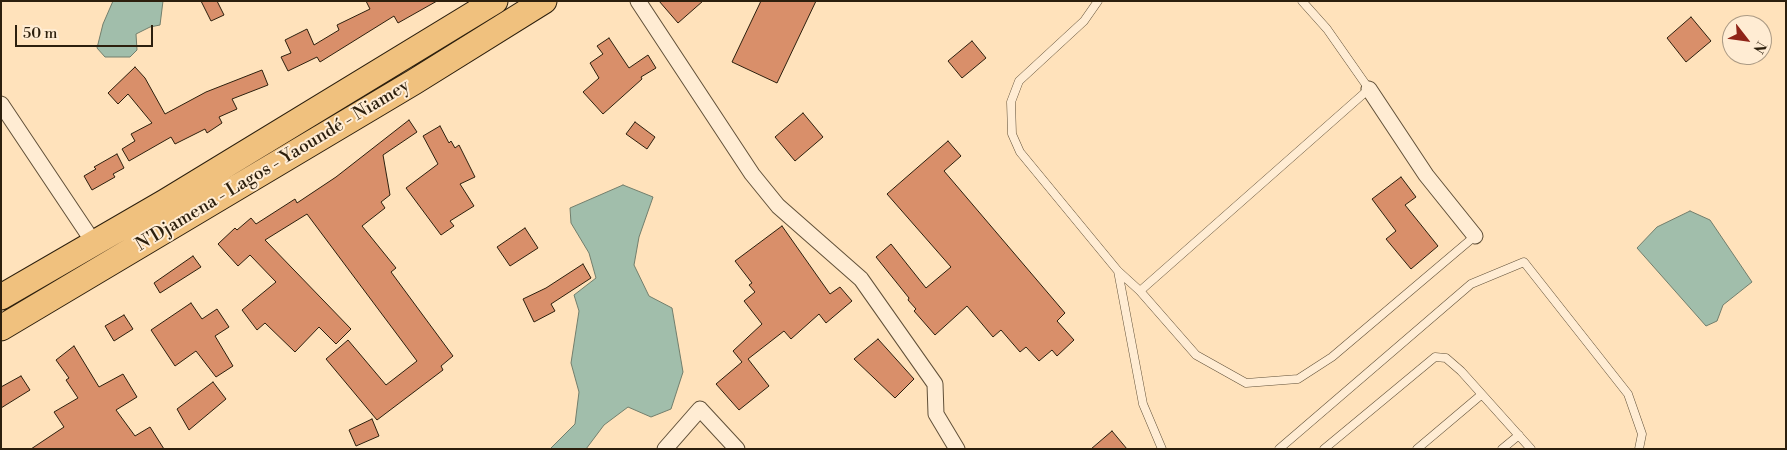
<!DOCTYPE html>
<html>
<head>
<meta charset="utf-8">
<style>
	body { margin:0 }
	#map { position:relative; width:1787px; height:450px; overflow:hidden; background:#ffe2bb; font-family:"Libre Bodoni",serif }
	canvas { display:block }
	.frame { position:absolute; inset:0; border:2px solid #2c1f0d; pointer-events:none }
	.north { position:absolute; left:1722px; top:15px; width:50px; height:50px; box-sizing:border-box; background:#ffecd3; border:1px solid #ab9a84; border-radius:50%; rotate:120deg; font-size:14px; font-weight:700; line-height:20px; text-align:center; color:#2c1f0d }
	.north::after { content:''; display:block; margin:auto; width:18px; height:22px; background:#8f2418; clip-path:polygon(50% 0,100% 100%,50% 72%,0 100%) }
	.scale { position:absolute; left:15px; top:25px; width:138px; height:22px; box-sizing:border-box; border:2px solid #2c1f0d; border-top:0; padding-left:6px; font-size:15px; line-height:18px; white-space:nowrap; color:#2c1f0d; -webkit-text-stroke:4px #ffecd3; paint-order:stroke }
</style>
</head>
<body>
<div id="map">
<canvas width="1787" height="450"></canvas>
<div class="frame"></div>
<div class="north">N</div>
<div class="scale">50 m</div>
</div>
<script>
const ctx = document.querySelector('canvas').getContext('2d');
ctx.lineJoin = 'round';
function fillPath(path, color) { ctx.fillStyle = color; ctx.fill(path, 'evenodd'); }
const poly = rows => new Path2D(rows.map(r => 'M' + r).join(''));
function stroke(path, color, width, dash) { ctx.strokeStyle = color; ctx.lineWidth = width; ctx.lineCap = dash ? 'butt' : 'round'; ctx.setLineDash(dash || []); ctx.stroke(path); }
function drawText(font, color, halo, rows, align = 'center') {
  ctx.font = font + ' "Libre Bodoni",serif'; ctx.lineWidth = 4; ctx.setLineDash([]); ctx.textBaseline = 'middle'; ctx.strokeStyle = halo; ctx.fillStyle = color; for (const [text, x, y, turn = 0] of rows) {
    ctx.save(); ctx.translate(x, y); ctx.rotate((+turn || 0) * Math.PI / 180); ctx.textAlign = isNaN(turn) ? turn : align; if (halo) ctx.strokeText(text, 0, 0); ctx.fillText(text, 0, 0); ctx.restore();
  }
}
const water = poly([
	[113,1,163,1,160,25,150,27,136,34,137,50,130,57,105,57,97,48,103,24,113,1],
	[623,185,653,197,639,237,634,265,649,296,672,308,683,372,671,409,651,417,628,407,604,425,586,449,550,449,575,424,579,392,571,363,579,311,574,295,596,278,589,253,571,223,570,208,623,185],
	[1690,211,1710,220,1752,282,1723,305,1717,321,1706,326,1637,248,1657,227,1690,211]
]);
fillPath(water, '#a1beab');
stroke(water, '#727e6c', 1);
const building = poly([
	[201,1,217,1,224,15,211,21,201,1],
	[366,1,437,1,398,23,394,16,320,62,317,57,288,71,281,57,291,53,285,40,307,29,314,45,339,30,337,25,370,9,366,1],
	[659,1,703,1,678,23,659,1],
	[761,1,816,1,777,83,732,62,761,1],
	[1691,17,1711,41,1686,62,1667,38,1691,17],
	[609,38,629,68,648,55,656,68,641,77,642,79,603,114,583,92,599,78,590,63,603,54,597,46,609,38],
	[972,41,986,58,962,78,948,61,972,41],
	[135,67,145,78,165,114,206,92,262,70,268,85,232,99,237,109,219,117,222,123,207,133,205,129,175,144,171,137,129,161,122,149,135,141,131,134,152,123,128,94,118,104,108,93,135,67],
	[803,113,823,137,795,161,775,137,803,113],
	[409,120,417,132,383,155,390,195,381,202,385,208,362,226,396,268,391,272,453,356,441,366,443,370,377,420,326,359,348,340,386,385,417,361,307,214,265,240,351,329,336,344,319,327,295,352,265,323,257,330,242,310,276,282,250,255,238,266,218,244,235,228,237,230,251,218,256,224,295,199,297,203,336,177,409,120],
	[635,122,655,137,647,149,626,134,635,122],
	[440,126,449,143,451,141,455,148,459,145,475,177,460,184,474,206,450,221,454,226,441,235,406,188,438,164,423,136,440,126],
	[948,141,961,156,944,171,1065,313,1057,321,1074,340,1057,356,1052,350,1039,361,1026,347,1020,352,1001,330,993,337,967,306,935,335,914,311,916,309,908,300,909,298,876,257,891,244,926,288,951,267,887,194,948,141],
	[117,154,124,168,113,174,115,177,92,190,84,176,96,169,94,167,117,154],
	[1401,177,1416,197,1405,205,1438,246,1411,269,1386,239,1396,231,1372,199,1401,177],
	[782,226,830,294,840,287,852,301,826,323,819,314,791,339,784,331,748,359,769,386,739,410,716,384,742,362,733,351,762,324,744,301,755,292,749,285,752,283,735,261,782,226],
	[525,228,538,248,510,266,497,247,525,228],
	[193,256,201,267,160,293,154,283,193,256],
	[583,264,591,278,551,304,555,311,534,322,523,299,546,288,583,264],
	[191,303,202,319,217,309,229,327,215,336,233,366,216,377,196,351,175,366,151,330,191,303],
	[124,315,133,329,114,341,105,326,124,315],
	[878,339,914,379,895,398,854,359,878,339],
	[74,346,99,387,123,374,137,397,116,410,135,436,150,427,164,449,31,449,64,427,54,412,78,398,66,380,69,378,56,360,74,346],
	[21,376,30,390,1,408,1,387,21,376],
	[213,382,226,399,189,430,177,409,213,382],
	[372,419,379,436,356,446,349,430,372,419],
	[1112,431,1127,449,1091,449,1112,431]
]);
fillPath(building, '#d98f6a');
stroke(building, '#2c1f0d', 1);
const service = poly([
	[1098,1,1084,21,1019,81,1011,102,1012,134,1020,152,1118,271,1140,291,1196,355,1246,383,1298,379,1332,357,1475,236],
	[1118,271,1143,404,1162,449],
	[1140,291,1369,89,1327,29,1302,1],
	[1279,449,1471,284,1524,262,1628,394,1642,434,1639,449],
	[1324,449,1435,357,1446,358,1461,371,1531,449],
	[1417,449,1481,395],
	[1502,449,1519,435]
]);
const minor = poly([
	[638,1,752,174,778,206,861,279,935,384,936,414,957,449],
	[1369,89,1426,175,1475,236],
	[1,104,94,243],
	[665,449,700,409,737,449]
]);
const trunk = poly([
	[1,297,165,202,495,1],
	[1,328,414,82,544,1]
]);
stroke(service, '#615038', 9);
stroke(minor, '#615038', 17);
stroke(trunk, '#2c1f0d', 27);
stroke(service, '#ffecd3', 8);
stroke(minor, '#ffecd3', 15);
stroke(trunk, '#f0c17e', 25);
drawText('18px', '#2c1f0d', '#ffecd3', [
	["N'Djamena - Lagos - Yaoundé - Niamey",273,166,-31]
]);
</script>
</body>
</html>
